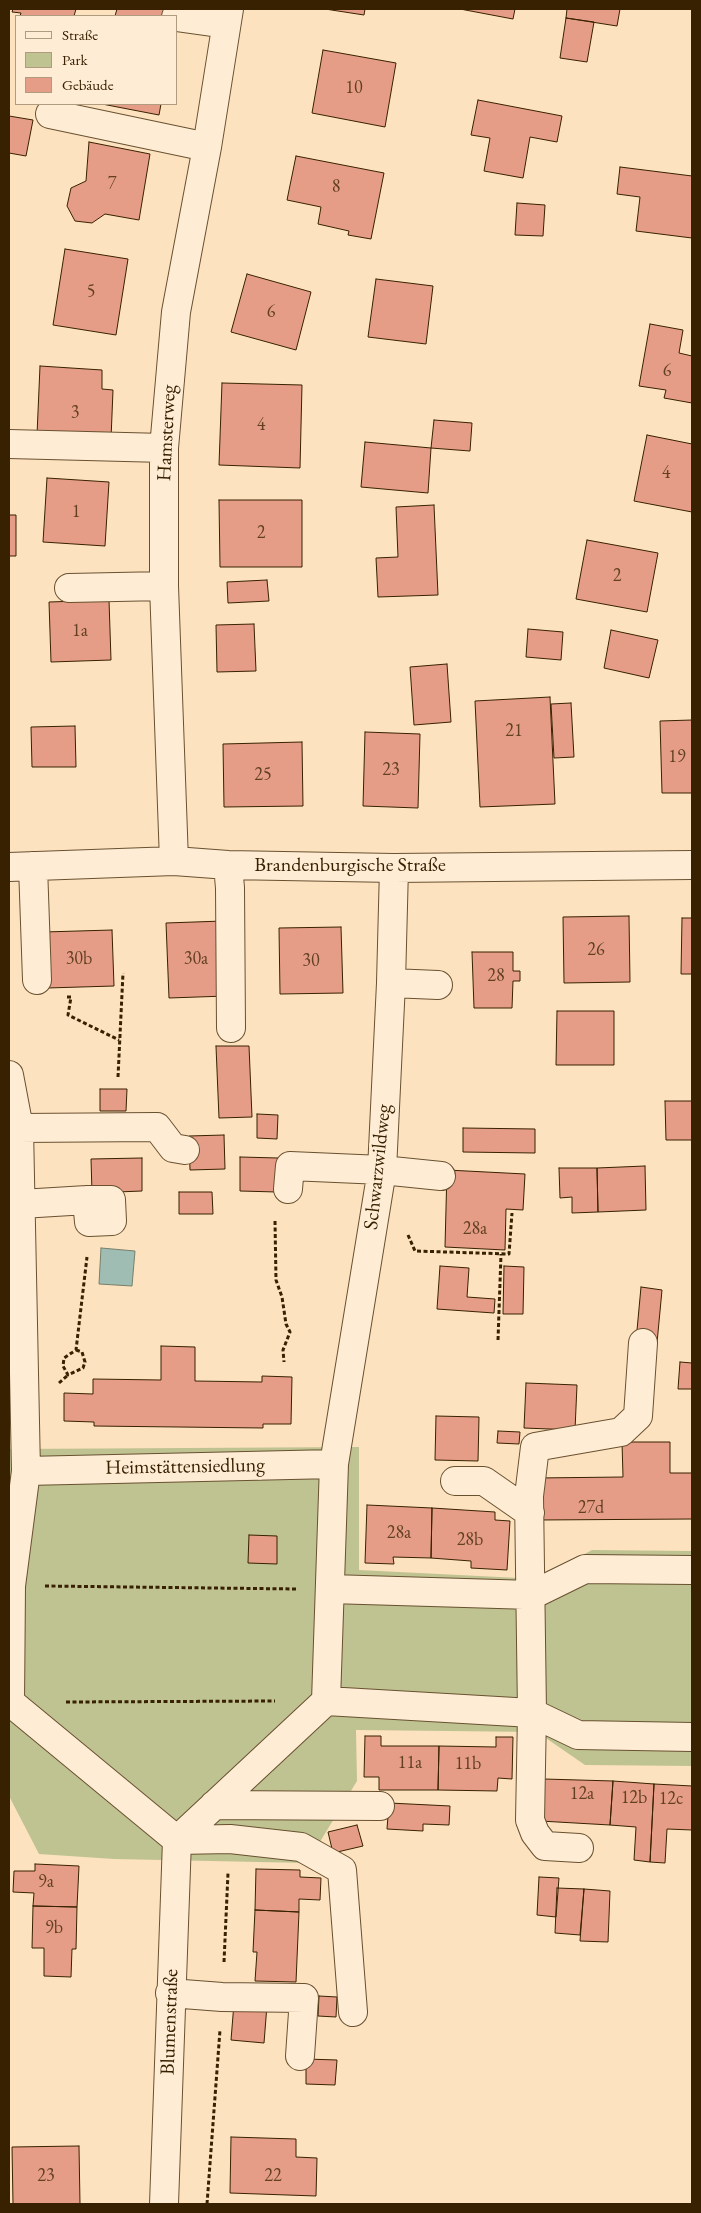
<!DOCTYPE html>
<html>
<head>
<meta charset="utf-8">
<style>
	body { margin:0 }
	#map { position:relative; width:701px; height:2213px; overflow:hidden; background:#fde2bf; font-family:"EB Garamond",serif }
	canvas { display:block }
	.frame { position:absolute; inset:0; border:10px solid #382100; pointer-events:none }
	.legend { position:absolute; left:15px; top:15px; width:162px; height:90px; box-sizing:border-box; background:#feecd5; border:1px solid #af9b80; margin:0; padding:6px 9px; list-style:none; font-size:15px; color:#382100 }
	.legend li { display:flex; align-items:center; gap:10px; height:25px }
	.legend b { width:25px; border:1px solid #af9b80 }
</style>
</head>
<body>
<div id="map">
<canvas width="701" height="2213"></canvas>
<div class="frame"></div>
<ul class="legend">
<li><b style="height:6px;background:#feecd5"></b>Straße</li>
<li><b style="height:14px;background:#bfc392"></b>Park</li>
<li><b style="height:14px;background:#e59d87"></b>Gebäude</li>
</ul>
</div>
<script>
const ctx = document.querySelector('canvas').getContext('2d');
ctx.lineJoin = 'round';
function fillPath(path, color) { ctx.fillStyle = color; ctx.fill(path, 'evenodd'); }
const poly = rows => new Path2D(rows.map(r => 'M' + r).join(''));
function stroke(path, color, width, dash) { ctx.strokeStyle = color; ctx.lineWidth = width; ctx.lineCap = dash ? 'butt' : 'round'; ctx.setLineDash(dash || []); ctx.stroke(path); }
function drawText(font, color, halo, rows, align = 'center') {
  ctx.font = font + ' "EB Garamond",serif'; ctx.lineWidth = 5; ctx.setLineDash([]); ctx.textBaseline = 'middle'; ctx.strokeStyle = halo; ctx.fillStyle = color; for (const [text, x, y, turn = 0] of rows) {
    ctx.save(); ctx.translate(x, y); ctx.rotate((+turn || 0) * Math.PI / 180); ctx.textAlign = isNaN(turn) ? turn : align; if (halo) ctx.strokeText(text, 0, 0); ctx.fillText(text, 0, 0); ctx.restore();
  }
}
fillPath(poly([
	[359,1447,359,1570,539,1579,592,1550,692,1551,692,1766,585,1765,537,1732,356,1730,357,1781,307,1863,114,1859,39,1854,9,1796,9,1449]
]), '#bfc392');
const water = poly([
	[101,1248,135,1251,132,1286,99,1284,101,1248]
]);
fillPath(water, '#9fbdb3');
stroke(water, '#767f6b', 1);
const building = poly([
	[13,9,76,9,74,16,20,16,21,13,12,12,13,9],
	[117,9,164,9,163,16,115,16,117,9],
	[325,9,365,9,364,15,325,9],
	[460,9,515,9,513,19,460,9],
	[567,9,620,9,617,26,566,18,567,9],
	[566,18,594,22,587,62,560,58,566,18],
	[323,50,396,63,385,127,312,113,323,50],
	[478,100,562,116,557,142,530,137,523,178,484,171,490,138,471,135,478,100],
	[102,104,161,104,159,115,102,104],
	[9,116,33,120,26,156,9,153,9,116],
	[89,142,150,154,139,220,105,214,92,223,75,221,67,206,71,188,86,181,89,142],
	[296,156,384,173,371,239,348,235,349,231,318,224,321,207,287,200,296,156],
	[620,167,692,176,692,238,636,231,640,197,617,194,620,167],
	[517,203,545,205,543,236,515,235,517,203],
	[65,249,128,259,116,335,53,325,65,249],
	[247,274,311,292,296,350,231,332,247,274],
	[376,279,433,286,426,344,368,337,376,279],
	[650,324,683,330,679,353,692,356,692,403,664,398,666,390,639,386,650,324],
	[40,366,102,370,102,389,113,390,111,439,37,435,40,366],
	[222,383,302,385,300,468,219,465,222,383],
	[434,420,472,423,470,451,431,448,434,420],
	[647,435,692,444,692,512,634,501,647,435],
	[365,442,431,448,428,493,361,487,365,442],
	[47,478,109,482,105,546,43,542,47,478],
	[219,500,302,500,302,567,220,567,219,500],
	[434,505,438,595,378,597,376,558,398,557,396,507,434,505],
	[9,515,16,515,16,556,9,556,9,515],
	[587,540,658,553,647,612,576,599,587,540],
	[267,580,269,601,228,603,227,582,267,580],
	[109,600,111,660,51,662,49,602,109,600],
	[254,624,256,671,217,672,216,625,254,624],
	[528,629,563,632,561,660,526,657,528,629],
	[611,630,658,640,649,678,604,668,611,630],
	[447,664,451,722,414,725,410,667,447,664],
	[550,697,555,804,480,807,475,701,550,697],
	[571,703,574,757,554,758,551,704,571,703],
	[692,720,692,793,662,793,660,721,692,720],
	[75,726,76,767,32,767,31,727,75,726],
	[365,732,420,734,418,808,363,806,365,732],
	[302,742,303,806,224,807,223,744,302,742],
	[629,916,630,982,564,983,563,917,629,916],
	[682,918,692,918,692,974,681,974,682,918],
	[223,921,226,996,169,998,166,923,223,921],
	[341,927,343,993,280,994,279,928,341,927],
	[112,930,114,986,47,988,44,932,112,930],
	[472,952,513,952,513,971,520,971,520,981,513,981,512,1008,474,1008,472,952],
	[557,1011,614,1011,614,1065,556,1065,557,1011],
	[216,1046,249,1046,252,1117,219,1118,216,1046],
	[100,1089,127,1089,126,1111,100,1111,100,1089],
	[665,1101,692,1101,692,1140,666,1140,665,1101],
	[257,1114,278,1115,277,1139,257,1138,257,1114],
	[463,1128,535,1129,535,1153,463,1152,463,1128],
	[224,1135,225,1169,190,1170,189,1136,224,1135],
	[240,1157,278,1158,277,1192,240,1191,240,1157],
	[142,1158,142,1191,92,1193,91,1159,142,1158],
	[645,1166,646,1210,598,1212,597,1168,645,1166],
	[559,1168,597,1168,598,1212,572,1213,572,1197,560,1198,559,1168],
	[447,1170,525,1174,523,1210,506,1209,505,1250,445,1247,447,1170],
	[179,1192,212,1192,213,1214,179,1214,179,1192],
	[440,1266,469,1268,467,1297,495,1299,494,1313,437,1309,440,1266],
	[504,1266,524,1267,523,1314,503,1314,504,1266],
	[641,1287,662,1290,657,1343,636,1341,641,1287],
	[161,1346,195,1347,195,1381,262,1382,262,1376,292,1377,291,1424,263,1424,263,1428,94,1426,94,1422,64,1421,64,1393,93,1394,93,1379,161,1380,161,1346],
	[680,1362,692,1363,692,1389,678,1389,680,1362],
	[526,1383,577,1385,575,1430,524,1428,526,1383],
	[436,1416,479,1417,478,1461,435,1460,436,1416],
	[498,1431,520,1432,519,1444,497,1443,498,1431],
	[622,1442,670,1442,670,1473,692,1473,692,1519,538,1520,537,1478,623,1477,622,1442],
	[367,1505,432,1508,431,1558,393,1557,394,1564,365,1563,367,1505],
	[432,1508,495,1512,495,1520,510,1521,507,1570,471,1568,471,1561,431,1558,432,1508],
	[249,1535,277,1536,277,1564,248,1563,249,1535],
	[365,1736,381,1736,381,1746,439,1746,438,1790,379,1790,379,1777,364,1777,365,1736],
	[496,1737,513,1737,512,1779,498,1778,497,1791,438,1790,439,1746,496,1747,496,1737],
	[544,1779,613,1781,610,1825,540,1821,544,1779],
	[613,1781,654,1784,650,1862,634,1860,636,1827,610,1825,613,1781],
	[654,1784,692,1786,692,1830,667,1829,665,1863,650,1862,654,1784],
	[389,1803,450,1806,449,1825,423,1824,423,1831,387,1829,389,1803],
	[357,1825,363,1846,333,1853,328,1832,357,1825],
	[35,1864,79,1866,77,1907,33,1906,34,1893,13,1892,14,1871,35,1871,35,1864],
	[256,1869,300,1870,300,1877,321,1878,320,1900,299,1899,299,1912,255,1910,256,1869],
	[539,1877,559,1878,556,1917,537,1915,539,1877],
	[557,1888,584,1889,580,1935,555,1933,557,1888],
	[584,1889,610,1891,608,1942,580,1941,584,1889],
	[33,1906,77,1907,76,1949,72,1949,71,1977,44,1976,44,1948,32,1948,33,1906],
	[255,1910,299,1912,296,1982,255,1981,257,1952,253,1952,255,1910],
	[319,1996,337,1997,336,2017,318,2016,319,1996],
	[234,2003,267,2005,264,2043,231,2040,234,2003],
	[306,2059,337,2060,335,2085,306,2084,306,2059],
	[231,2137,296,2139,296,2157,317,2158,316,2196,230,2193,231,2137],
	[79,2146,80,2204,13,2204,12,2147,79,2146]
]);
fillPath(building, '#e59d87');
stroke(building, '#382100', 1);
const minor = poly([
	[176,17,226,24],
	[50,114,207,147],
	[9,444,164,448],
	[69,588,164,586],
	[174,861,164,586,164,448,176,312,207,147,229,9],
	[228,865,230,888,231,1028],
	[33,866,37,980],
	[9,867,174,861,228,865,394,868,692,865],
	[391,983,438,985],
	[9,1075,19,1128,26,1471,11,1586,10,1702,177,1840],
	[19,1128,157,1127,173,1148,185,1150],
	[288,1189,290,1166,382,1170,441,1176],
	[21,1204,87,1200,111,1200,112,1221,89,1222,87,1200],
	[26,1471,334,1464],
	[455,1481,484,1481,530,1513],
	[330,1589,532,1595,585,1569,692,1570],
	[326,1701,532,1713,578,1735,692,1737],
	[214,1805,380,1806],
	[177,1840,326,1701,334,1464,382,1170,391,983,394,868],
	[177,1840,230,1839,301,1847,342,1870,353,2012],
	[579,1848,545,1846,535,1833,530,1820,532,1713,529,1496,535,1447,621,1432,638,1416,643,1343],
	[170,1993,222,1997,304,1998,300,2056],
	[164,2204,177,1840]
]);
stroke(minor, '#695130', 30);
stroke(poly([
	[67,997,71,997,68,1015,119,1040],
	[118,1077,123,973],
	[275,1221,276,1280,282,1297,286,1324,290,1332,283,1350,284,1362],
	[408,1235,415,1251,509,1254,512,1213],
	[498,1340,501,1254],
	[76,1350,82,1352,85,1362,83,1368,68,1375,63,1366,64,1358,76,1350,87,1257],
	[59,1383,68,1375],
	[45,1586,297,1589],
	[66,1702,275,1701],
	[224,1962,228,1873],
	[207,2204,220,2030]
]), '#382100', 3, [4, 2.5]);
stroke(minor, '#feecd5', 28);
drawText('18px', '#634022', null, [
	["10",354,88],
	["7",112,184],
	["8",336,187],
	["5",91,292],
	["6",271,312],
	["6",667,371],
	["3",75,413],
	["4",261,425],
	["4",666,473],
	["1",76,512],
	["2",261,533],
	["2",617,576],
	["1a",80,631],
	["21",514,731],
	["19",677,757],
	["23",391,770],
	["25",263,775],
	["26",596,950],
	["30b",79,959],
	["30a",196,959],
	["30",311,961],
	["28",496,976],
	["28a",475,1229],
	["27d",591,1508],
	["28a",399,1533],
	["28b",470,1540],
	["11a",410,1763],
	["11b",468,1764],
	["12a",582,1794],
	["12b",634,1798],
	["12c",671,1799],
	["9a",46,1882],
	["9b",54,1928],
	["23",46,2176],
	["22",273,2176]
]);
drawText('20px', '#382100', '#feecd5', [
	["Hamsterweg",167,433,-87],
	["Brandenburgische Straße",350,866],
	["Schwarzwildweg",378,1167,-84],
	["Heimstättensiedlung",185,1467,-1],
	["Blumenstraße",170,2022,-88]
]);
</script>
</body>
</html>
